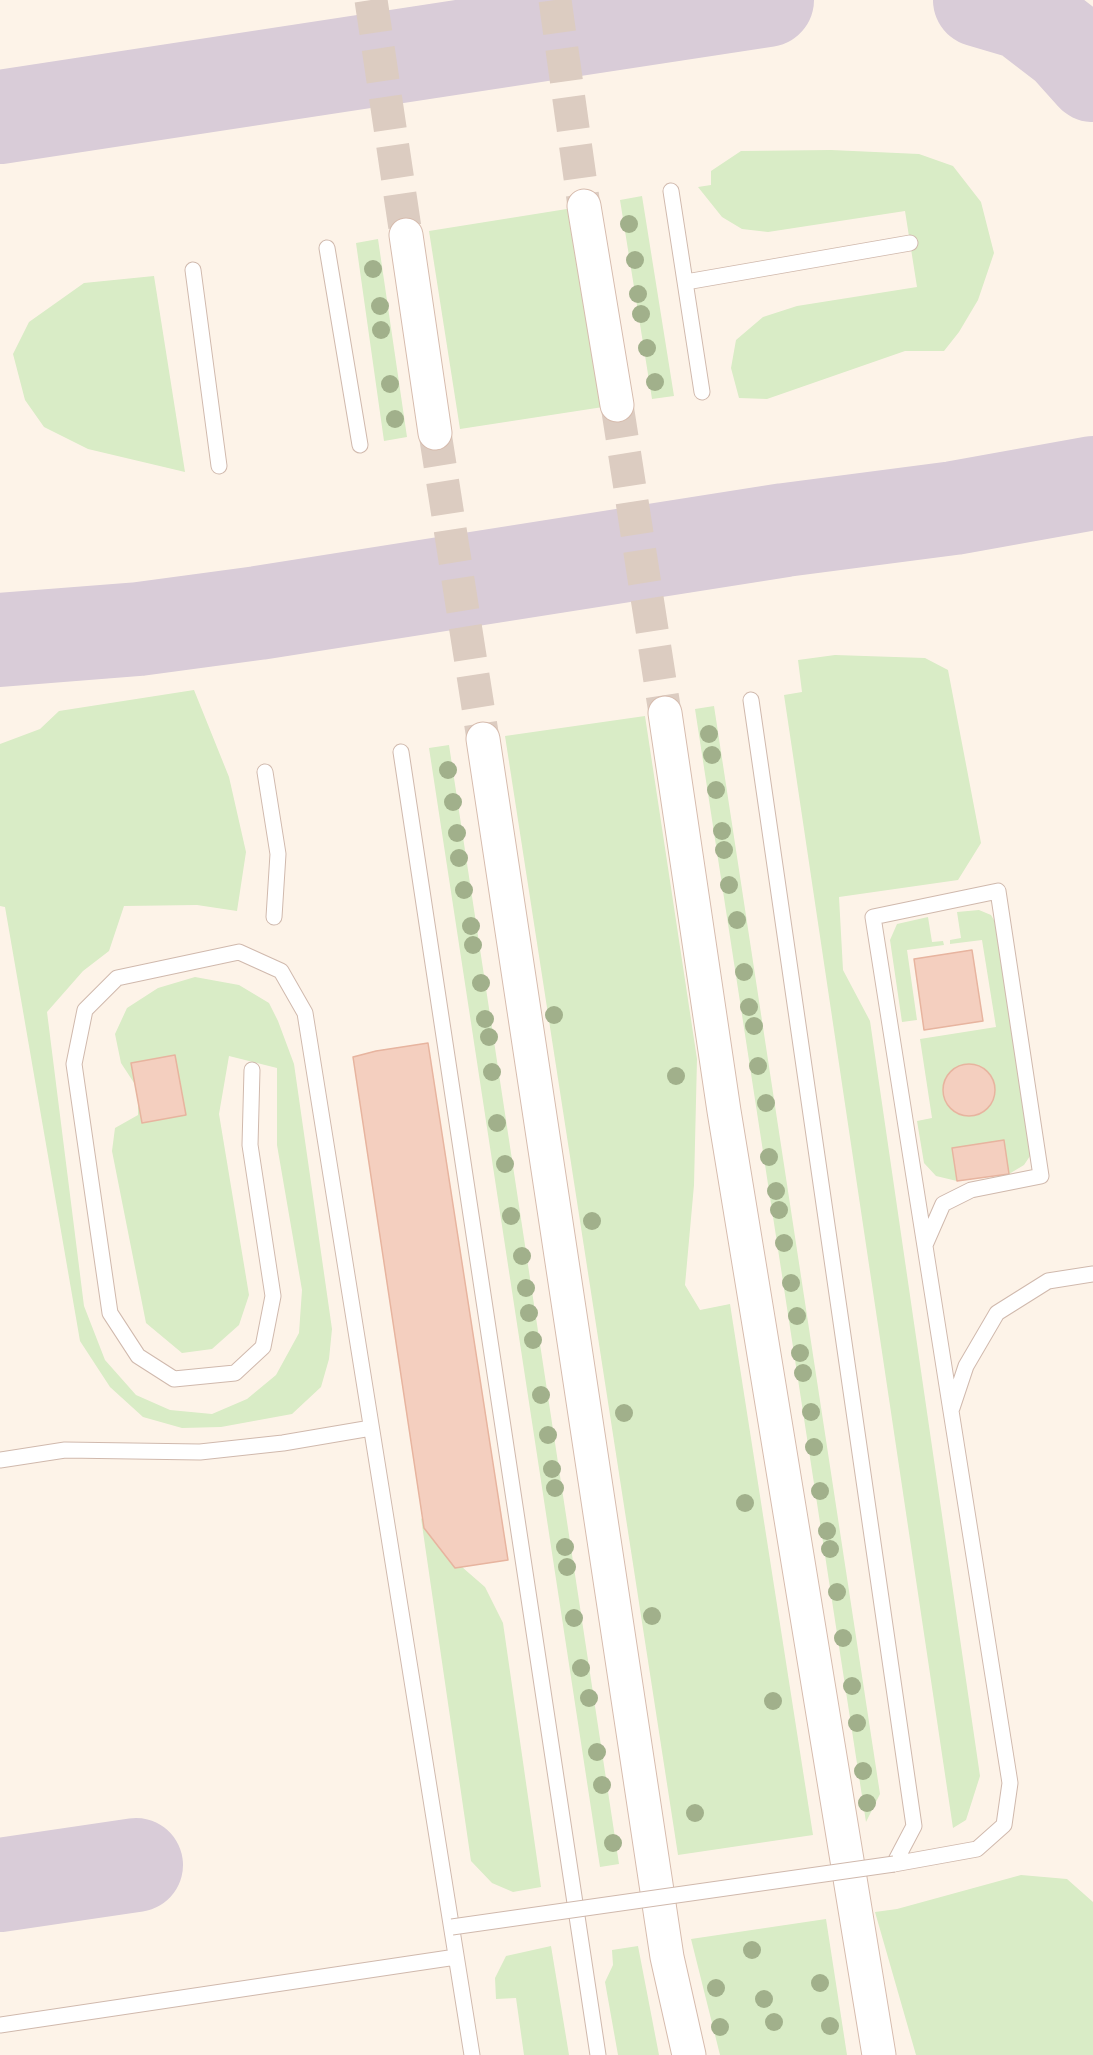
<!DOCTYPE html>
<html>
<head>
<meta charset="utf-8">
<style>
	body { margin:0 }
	canvas { display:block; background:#fdf3e8 }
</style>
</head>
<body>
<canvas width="1093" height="2055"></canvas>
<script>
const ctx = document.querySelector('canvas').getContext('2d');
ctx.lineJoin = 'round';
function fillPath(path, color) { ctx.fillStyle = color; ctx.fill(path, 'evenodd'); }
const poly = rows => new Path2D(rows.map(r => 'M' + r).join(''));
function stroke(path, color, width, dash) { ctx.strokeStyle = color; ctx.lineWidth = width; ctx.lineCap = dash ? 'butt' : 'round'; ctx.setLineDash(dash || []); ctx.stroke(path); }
fillPath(poly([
	[831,150,919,154,953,166,981,202,994,253,978,300,959,332,944,351,905,351,767,399,739,398,731,368,736,340,763,317,797,306,917,287,905,211,768,232,742,229,722,217,698,187,711,185,711,171,741,151],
	[642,196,674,396,652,399,620,200],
	[573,208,603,407,460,429,429,231],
	[378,239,407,437,384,441,356,243],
	[154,276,185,472,88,449,44,427,25,400,13,354,29,322,84,283],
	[835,655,925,658,948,670,981,843,958,880,839,897,843,970,870,1021,980,1776,966,1820,953,1828,784,695,802,692,798,660],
	[194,690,229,777,246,852,237,911,197,905,124,906,109,951,83,971,47,1012,84,1306,105,1360,136,1395,170,1410,212,1414,247,1399,276,1375,299,1333,302,1290,277,1145,277,1068,229,1056,219,1114,249,1295,239,1325,212,1349,182,1353,146,1323,112,1151,115,1128,138,1115,138,1089,121,1063,115,1034,127,1008,158,988,195,977,239,985,269,1003,278,1021,294,1064,332,1329,329,1359,321,1387,292,1414,221,1427,182,1428,143,1417,110,1387,80,1341,5,907,0,906,0,744,40,729,59,711],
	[714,706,880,1794,866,1822,695,709],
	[645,716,697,1059,694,1185,685,1285,700,1310,730,1304,813,1835,678,1855,505,736],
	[449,745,619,1864,600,1867,429,748],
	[979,910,991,915,998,927,1032,1147,1030,1156,1024,1165,1009,1174,1004,1140,952,1148,957,1181,936,1176,924,1163,917,1121,932,1118,920,1039,996,1027,982,940,950,944,950,940,961,938,957,912],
	[928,917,932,942,943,941,944,945,907,950,917,1020,902,1022,890,940,897,924],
	[421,1518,462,1567,485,1587,503,1623,541,1887,513,1892,492,1883,471,1861],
	[1021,1875,1067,1879,1093,1902,1093,2055,916,2055,875,1912,897,1909],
	[826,1919,847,2055,720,2055,691,1939],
	[551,1946,569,2055,524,2055,516,1998,496,1999,495,1978,506,1956],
	[638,1946,659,2055,618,2055,605,1982,613,1965,612,1950]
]), '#d9ecc6');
stroke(poly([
	[980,0,1024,13,1067,46,1093,75],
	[0,117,767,0],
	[0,640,139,629,258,613,785,530,954,508,1093,483],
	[0,1885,136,1865]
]), '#d9ccd8', 94);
const building = poly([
	[972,950,983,1021,924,1030,914,959,972,950],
	[428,1043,508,1560,455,1568,424,1528,353,1057,376,1051,428,1043],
	[175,1055,186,1115,142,1123,131,1063,175,1055],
	'943 1090a26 26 0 1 1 52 0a26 26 0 1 1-52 0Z',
	[1004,1140,1009,1174,957,1181,952,1148,1004,1140]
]);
fillPath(building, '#f4cfbf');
stroke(building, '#e7b49f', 1.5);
stroke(poly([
	[371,0,406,235],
	[555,0,584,206],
	[617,405,665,713],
	[435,433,483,739]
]), '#dcccc1', 33, [33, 16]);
const lane = poly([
	[671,191,702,392],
	[327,248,360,445],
	[193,270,219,466],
	[686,282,910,243],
	[751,700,914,1826,894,1864],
	[401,752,598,2055],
	[265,772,278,854,274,917],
	[252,1070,250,1145,273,1296,263,1347,235,1373,174,1379,138,1356,110,1313,74,1064,85,1010,117,978,239,952,281,971,305,1013,472,2055],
	[952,1408,966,1366,997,1313,1048,1281,1093,1274],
	[0,1460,65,1450,200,1452,283,1443,371,1428],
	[894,1864,977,1849,1004,1825,1010,1783,951,1411,873,917,998,891,1041,1176,971,1190,943,1204,925,1245],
	[0,2025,456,1957]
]);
const secondary = poly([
	[584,206,617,405],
	[406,235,435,433],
	[665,713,724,1111,879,2055],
	[483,739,667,1957,689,2055]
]);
stroke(lane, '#d0b9ad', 17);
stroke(secondary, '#d6bbad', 35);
stroke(lane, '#fff', 15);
stroke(secondary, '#fff', 33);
const laneBridge = poly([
	[452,1927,894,1864]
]);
stroke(laneBridge, '#d0b9ad', 17, []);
stroke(laneBridge, '#fff', 15);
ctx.fillStyle = '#a1b08b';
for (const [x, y] of [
	[629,224],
	[635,260],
	[373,269],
	[638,294],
	[380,306],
	[641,314],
	[381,330],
	[647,348],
	[655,382],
	[390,384],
	[395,419],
	[709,734],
	[712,755],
	[448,770],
	[716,790],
	[453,802],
	[722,831],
	[457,833],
	[724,850],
	[459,858],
	[729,885],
	[464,890],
	[737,920],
	[471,926],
	[473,945],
	[744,972],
	[481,983],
	[749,1007],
	[554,1015],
	[485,1019],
	[754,1026],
	[489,1037],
	[758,1066],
	[492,1072],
	[676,1076],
	[766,1103],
	[497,1123],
	[769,1157],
	[505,1164],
	[776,1191],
	[779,1210],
	[511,1216],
	[592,1221],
	[784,1243],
	[522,1256],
	[791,1283],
	[526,1288],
	[529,1313],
	[797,1316],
	[533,1340],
	[800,1353],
	[803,1373],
	[541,1395],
	[811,1412],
	[624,1413],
	[548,1435],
	[814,1447],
	[552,1469],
	[555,1488],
	[820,1491],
	[745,1503],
	[827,1531],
	[565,1547],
	[830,1549],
	[567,1567],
	[837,1592],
	[652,1616],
	[574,1618],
	[843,1638],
	[581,1668],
	[852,1686],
	[589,1698],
	[773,1701],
	[857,1723],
	[597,1752],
	[863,1771],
	[602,1785],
	[867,1803],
	[695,1813],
	[613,1843],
	[752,1950],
	[820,1983],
	[716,1988],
	[764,1999],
	[774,2022],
	[830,2026],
	[720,2027]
]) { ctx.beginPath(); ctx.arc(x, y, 9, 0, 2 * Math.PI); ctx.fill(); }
</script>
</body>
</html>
